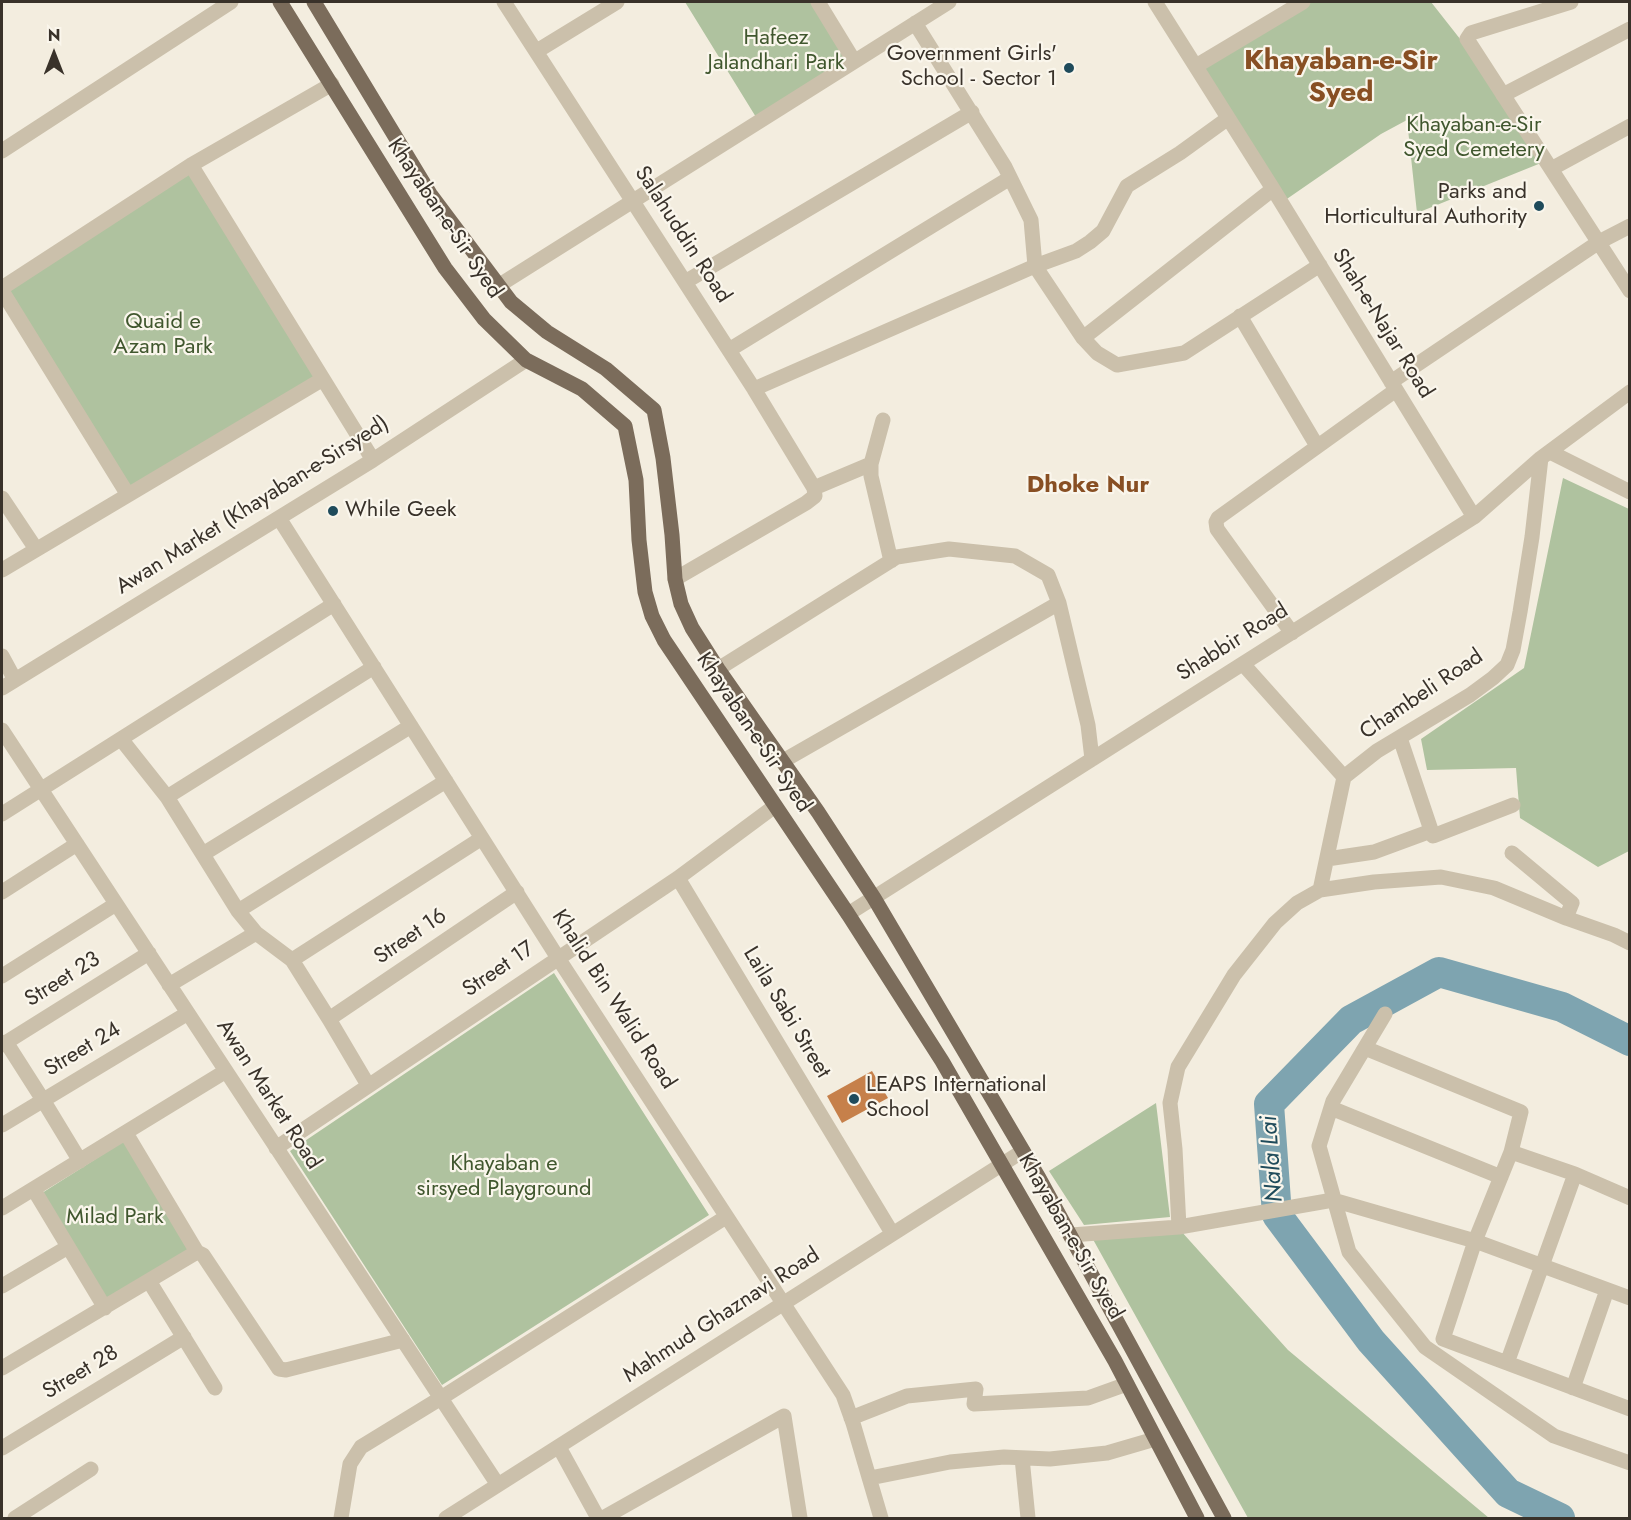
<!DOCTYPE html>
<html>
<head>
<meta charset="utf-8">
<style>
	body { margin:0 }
	#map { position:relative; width:1631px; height:1520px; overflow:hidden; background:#f3eddf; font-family:Jost,sans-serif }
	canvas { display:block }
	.frame { position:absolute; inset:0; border:3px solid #39322a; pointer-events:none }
	.north { position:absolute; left:24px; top:24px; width:60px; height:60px; -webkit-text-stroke:4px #faf6ec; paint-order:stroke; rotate:0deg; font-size:16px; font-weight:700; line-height:24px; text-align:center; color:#39322a }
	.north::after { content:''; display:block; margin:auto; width:21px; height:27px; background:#39322a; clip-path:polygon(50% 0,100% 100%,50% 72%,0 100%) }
</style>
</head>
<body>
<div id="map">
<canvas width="1631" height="1520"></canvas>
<div class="frame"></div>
<div class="north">N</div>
</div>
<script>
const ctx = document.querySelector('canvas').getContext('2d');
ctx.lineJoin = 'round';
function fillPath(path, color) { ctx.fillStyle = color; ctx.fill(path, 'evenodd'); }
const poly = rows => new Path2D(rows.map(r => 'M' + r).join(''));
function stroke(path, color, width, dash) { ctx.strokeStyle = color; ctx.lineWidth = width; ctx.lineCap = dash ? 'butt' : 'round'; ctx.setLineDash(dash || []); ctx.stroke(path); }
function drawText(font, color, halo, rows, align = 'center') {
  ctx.font = font + ' Jost,sans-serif'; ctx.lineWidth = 4.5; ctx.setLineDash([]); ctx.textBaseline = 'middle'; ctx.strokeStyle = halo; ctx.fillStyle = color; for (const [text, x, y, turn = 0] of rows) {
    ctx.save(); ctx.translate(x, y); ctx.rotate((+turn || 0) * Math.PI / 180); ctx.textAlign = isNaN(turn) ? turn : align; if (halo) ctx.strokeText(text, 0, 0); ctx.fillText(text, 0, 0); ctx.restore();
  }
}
fillPath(poly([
	[685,2,818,2,854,61,759,122],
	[1305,2,1431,2,1490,77,1546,161,1417,213,1407,120,1381,134,1281,203,1196,66],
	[191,165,323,379,128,495,2,288],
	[1563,478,1629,509,1629,851,1598,867,1520,818,1516,768,1427,770,1421,739,1524,668],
	[554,973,709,1215,442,1385,290,1151],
	[1156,1103,1170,1217,1084,1225,1049,1171],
	[124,1141,192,1250,108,1300,42,1193],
	[1181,1231,1288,1350,1489,1518,1248,1518,1090,1234]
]), '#afc29f');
stroke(poly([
	[1560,1518,1508,1493,1371,1341,1277,1215,1269,1104,1351,1020,1439,972,1562,1007,1630,1041]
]), '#7ea4b0', 30);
fillPath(poly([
	[872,1071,888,1098,842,1123,827,1096]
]), '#c6804a');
stroke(poly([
	[504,2,754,389,814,488,815,496,806,503,675,579],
	[818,2,854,61],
	[1155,2,1273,189,1474,517],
	[1571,2,1471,33,1467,39,1630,291],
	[915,23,1005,167,1031,220,1035,266,1083,338,1097,353,1117,365,1184,353,1320,265],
	[537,51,617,2],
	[1196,66,1303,2],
	[1503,95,1630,29],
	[2,151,231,2],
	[191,165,373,460],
	[1551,169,1630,126],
	[685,282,972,112],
	[498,286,949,2],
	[2,288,191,165,332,84],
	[2,291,128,495],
	[1240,316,1317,446],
	[1083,338,1273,189],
	[729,350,1010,178],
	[1391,382,1599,242,1630,226],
	[754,389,1035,266,1076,251,1090,242,1103,231,1127,186,1180,153,1227,119],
	[883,420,871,464,871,476,891,561],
	[1550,452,1630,492],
	[814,488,871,464],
	[2,498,36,549],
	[279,518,558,958,843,1395,853,1423,881,1518],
	[2,570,323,379],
	[1292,633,1217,529,1216,522,1218,518,1396,390],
	[2,656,15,680],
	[1243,664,1344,777],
	[718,669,897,557,949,549,1015,556,1048,575,1059,603,1088,725,1092,759],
	[2,688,373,460,526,360],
	[2,730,498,1485],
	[1400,738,1433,836,1513,805],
	[121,739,167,797,238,911,256,933,292,960,329,1019,368,1085],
	[783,761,1059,603],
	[167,797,374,667],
	[2,814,334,604],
	[1512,853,1572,903,1566,918],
	[203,854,411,726],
	[1327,859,1374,852,1431,831],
	[678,878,892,1233],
	[1320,890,1344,777,1377,751,1470,695,1493,678,1507,665,1513,650,1520,612,1532,537,1541,458],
	[2,892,77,844],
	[238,911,446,781],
	[848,914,1474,517,1541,458,1630,392],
	[292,960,482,838],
	[2,976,116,904],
	[169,985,256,933],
	[1385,1014,1333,1101,1319,1146,1349,1252,1425,1347,1554,1436,1630,1463],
	[329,1019,517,892],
	[6,1042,43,1100,80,1161],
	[2,1045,149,953],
	[1365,1048,1521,1112,1511,1152,1475,1241,1443,1339,1630,1409],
	[1331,1108,1501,1177],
	[2,1125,188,1013],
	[126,1133,197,1252,203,1255,279,1369,286,1370,403,1340],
	[276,1148,678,878,775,806],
	[1511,1152,1575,1174,1630,1198],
	[34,1190,105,1308],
	[2,1208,226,1071],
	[1179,1227,1175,1149,1170,1103,1178,1067,1234,975,1275,923,1297,903,1320,890,1374,882,1441,877,1494,888,1566,918,1614,935,1630,943],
	[1071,1235,1179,1227,1333,1200,1475,1241,1630,1298],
	[149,1281,215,1388],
	[2,1286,68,1247],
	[1507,1363,1575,1174],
	[2,1368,197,1252],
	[1573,1388,1607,1290],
	[851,1418,907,1396,976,1389,974,1404,1088,1398,1127,1384],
	[559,1447,598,1518],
	[2,1448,184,1337],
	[1022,1458,1028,1518],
	[870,1478,950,1462,1004,1457,1050,1459,1107,1453,1155,1439],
	[15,1518,91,1469],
	[341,1518,350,1464,361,1447,441,1398,726,1217],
	[446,1518,1023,1151],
	[603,1518,784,1416,800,1518]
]), '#cbc0ab', 15);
stroke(poly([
	[280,2,445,268,484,319,526,360,582,389,625,426,636,480,639,540,645,592,652,616,664,640,848,914,942,1061,1115,1361,1197,1518],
	[314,2,430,194,511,302,547,332,606,369,654,410,663,458,672,535,675,579,681,604,692,628,718,669,818,812,874,898,1039,1178,1224,1518]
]), '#7b6c5b', 15);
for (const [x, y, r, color] of [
	[1069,68,6,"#1f4b5b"],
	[1539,206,6,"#1f4b5b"],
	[333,511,6,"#1f4b5b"],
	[854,1099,6,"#1f4b5b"]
]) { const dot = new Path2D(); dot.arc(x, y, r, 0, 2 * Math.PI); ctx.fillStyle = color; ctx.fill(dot); stroke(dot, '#faf6ec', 2); }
drawText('22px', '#40572e', '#faf6ec', [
	["Hafeez",776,39],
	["Jalandhari Park",776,64],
	["Khayaban-e-Sir",1474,126],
	["Syed Cemetery",1474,151],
	["Quaid e",163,323],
	["Azam Park",163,348],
	["Khayaban e",504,1165],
	["sirsyed Playground",504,1190],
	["Milad Park",115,1218]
]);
drawText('22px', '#39322a', '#faf6ec', [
	["Government Girls'",1057,55],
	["School - Sector 1",1057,80],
	["Parks and",1527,193],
	["Horticultural Authority",1527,218],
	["While Geek",345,511,"left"],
	["LEAPS International",866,1086,"left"],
	["School",866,1111,"left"]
], 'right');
drawText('22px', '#39322a', '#faf6ec', [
	["Khayaban-e-Sir Syed",444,219,56],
	["Salahuddin Road",682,235,57],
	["Shah-e-Najar Road",1382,324,58],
	["Awan Market (Khayaban-e-Sirsyed)",253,506,-32],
	["Shabbir Road",1233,643,-32],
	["Chambeli Road",1422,695,-34],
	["Khayaban-e-Sir Syed",753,733,56],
	["Street 16",411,937,-34],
	["Street 17",499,970,-34],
	["Street 23",63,980,-32],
	["Khalid Bin Walid Road",613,1000,57],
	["Laila Sabi Street",786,1013,59],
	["Street 24",83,1050,-31],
	["Awan Market Road",268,1095,57],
	["Khayaban-e-Sir Syed",1070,1237,60],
	["Mahmud Ghaznavi Road",722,1316,-33],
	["Street 28",81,1373,-31]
]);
drawText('bold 24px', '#884f23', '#faf6ec', [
	["Dhoke Nur",1088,486]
]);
drawText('italic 24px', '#1f4b5b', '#faf6ec', [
	["Nala Lai",1273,1159,-94]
]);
drawText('bold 28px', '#884f23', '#faf6ec', [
	["Khayaban-e-Sir",1341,62],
	["Syed",1341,94]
]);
</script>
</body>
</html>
